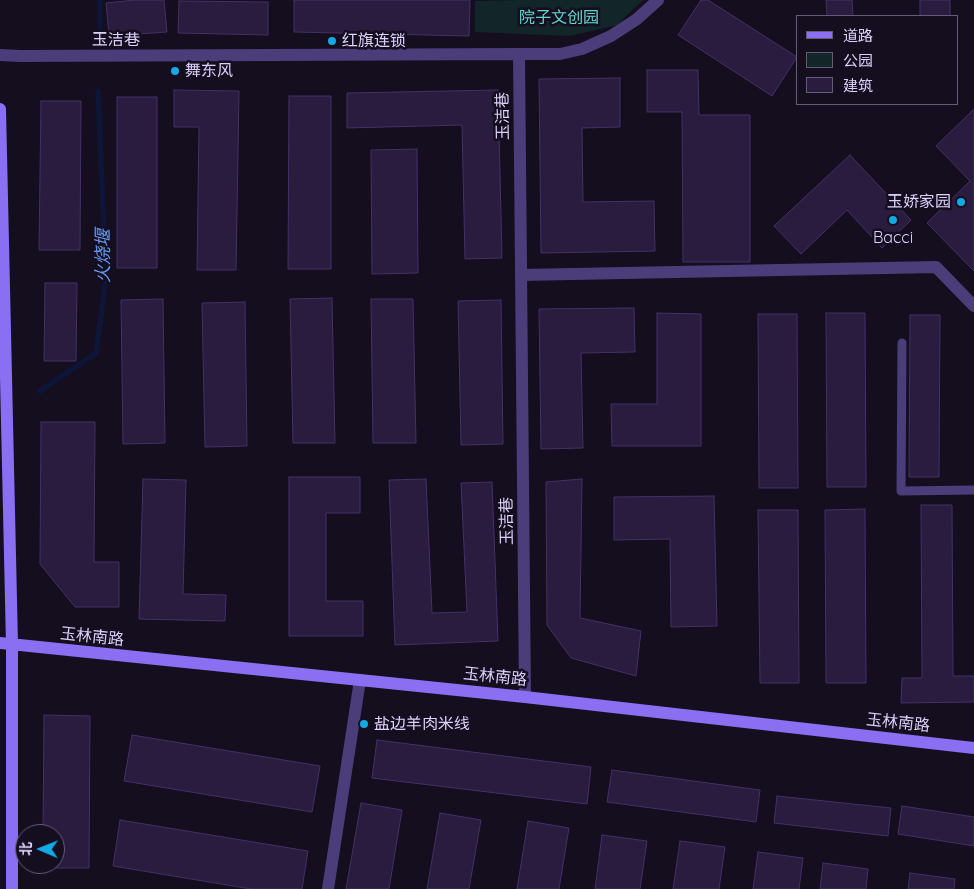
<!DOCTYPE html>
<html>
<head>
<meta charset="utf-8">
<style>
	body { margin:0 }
	#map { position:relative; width:974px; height:889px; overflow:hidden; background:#140e1f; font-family:Quicksand,"Noto Sans SC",sans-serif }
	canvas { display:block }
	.legend { position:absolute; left:796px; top:15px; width:162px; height:90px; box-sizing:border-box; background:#140e1f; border:1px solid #645c77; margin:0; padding:6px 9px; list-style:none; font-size:15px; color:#ddd0fb }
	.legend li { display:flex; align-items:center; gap:10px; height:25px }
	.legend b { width:25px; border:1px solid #645c77 }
	.north { position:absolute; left:15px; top:824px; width:50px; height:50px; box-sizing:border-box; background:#140e1f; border:1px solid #645c77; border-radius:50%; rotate:271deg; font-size:14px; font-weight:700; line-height:20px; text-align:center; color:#ddd0fb }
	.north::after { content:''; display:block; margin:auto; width:18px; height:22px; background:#13a9e4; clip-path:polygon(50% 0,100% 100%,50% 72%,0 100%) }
</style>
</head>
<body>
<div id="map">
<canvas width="974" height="889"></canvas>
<ul class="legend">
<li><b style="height:6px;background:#8b6ff3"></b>道路</li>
<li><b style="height:14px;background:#122528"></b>公园</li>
<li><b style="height:14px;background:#291c3e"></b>建筑</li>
</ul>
<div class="north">北</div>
</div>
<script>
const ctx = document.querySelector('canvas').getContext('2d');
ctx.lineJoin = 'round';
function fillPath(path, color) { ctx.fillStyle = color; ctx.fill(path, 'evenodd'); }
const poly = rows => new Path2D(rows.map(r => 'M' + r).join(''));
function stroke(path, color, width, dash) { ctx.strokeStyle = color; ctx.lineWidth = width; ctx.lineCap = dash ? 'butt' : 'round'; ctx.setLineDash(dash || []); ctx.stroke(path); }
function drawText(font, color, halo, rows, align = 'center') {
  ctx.font = font + ' Quicksand,"Noto Sans SC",sans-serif'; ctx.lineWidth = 5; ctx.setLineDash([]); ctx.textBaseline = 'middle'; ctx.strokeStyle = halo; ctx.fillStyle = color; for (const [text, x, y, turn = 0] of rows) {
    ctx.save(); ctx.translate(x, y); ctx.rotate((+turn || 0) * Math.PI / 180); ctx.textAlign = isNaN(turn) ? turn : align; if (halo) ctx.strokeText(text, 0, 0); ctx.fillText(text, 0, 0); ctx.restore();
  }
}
fillPath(poly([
	[517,0,643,0,617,25,570,36,475,32,475,1]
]), '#122528');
stroke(poly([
	[100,38,100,0],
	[40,391,96,353,106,278,98,91]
]), '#0d1539', 5.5);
const building = poly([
	[135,0,164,0,167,32,109,36,106,3,135,0],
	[294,0,470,0,469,36,294,32,294,0],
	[701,0,708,0,797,57,772,96,678,35,701,0],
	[826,0,852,0,853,16,827,16,826,0],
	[920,0,950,0,950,16,920,16,920,0],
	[179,1,268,2,268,35,178,33,179,1],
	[647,70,698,70,699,115,750,115,750,262,683,262,682,112,647,112,647,70],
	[620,78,620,127,582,128,583,202,654,201,655,251,541,253,539,79,620,78],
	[174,90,239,91,236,270,197,270,199,127,174,127,174,90],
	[498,90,502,258,465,259,462,125,347,128,347,93,498,90],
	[289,96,331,96,331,269,288,269,289,96],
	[117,97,157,97,157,268,117,268,117,97],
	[41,101,81,101,80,250,39,250,41,101],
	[974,109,974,271,927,223,970,181,936,146,974,109],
	[417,149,418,273,372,274,371,150,417,149],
	[850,155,911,220,882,248,847,210,801,254,774,226,850,155],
	[45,283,77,283,76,361,44,361,45,283],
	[332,298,335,443,293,443,290,299,332,298],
	[163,299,165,443,123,444,121,300,163,299],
	[371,299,413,299,416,443,373,443,371,299],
	[501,300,503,444,461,445,458,301,501,300],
	[245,302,247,446,205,447,202,303,245,302],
	[634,308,635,352,581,353,583,448,541,449,539,309,634,308],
	[657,313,701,314,701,446,612,446,611,404,657,404,657,313],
	[826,313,865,313,866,487,827,487,826,313],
	[758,314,797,314,798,488,759,488,758,314],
	[910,315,940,315,939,477,909,477,910,315],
	[41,422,95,422,94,562,119,562,119,607,75,607,40,564,41,422],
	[289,477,360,477,360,513,326,513,326,601,363,601,363,636,289,636,289,477],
	[143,479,186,480,183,594,226,595,225,621,139,619,143,479],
	[426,479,432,613,467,612,461,483,492,482,498,641,395,645,389,480,426,479],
	[582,479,580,618,641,631,636,676,571,658,547,625,546,482,582,479],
	[714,496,717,626,671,627,670,539,614,540,614,497,714,496],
	[921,505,952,505,953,676,974,676,974,702,901,703,902,678,922,678,921,505],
	[865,509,866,683,826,683,825,510,865,509],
	[758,510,798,510,799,683,760,683,758,510],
	[44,715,90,716,89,868,43,868,43,864,55,864,55,834,43,834,44,715],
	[132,735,320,766,312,812,124,781,132,735],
	[377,740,591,767,587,804,372,778,377,740],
	[612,770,760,790,756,822,607,802,612,770],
	[777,796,891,808,888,836,774,823,777,796],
	[361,803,402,810,389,889,346,889,361,803],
	[902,806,974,817,974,846,898,834,902,806],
	[440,813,481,820,469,889,427,889,440,813],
	[120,820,308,851,302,889,251,889,113,866,120,820],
	[528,821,569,828,559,889,517,889,528,821],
	[602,835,647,841,640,889,595,889,602,835],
	[680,841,725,847,719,889,673,889,680,841],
	[758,852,803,858,799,889,753,889,758,852],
	[823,863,868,869,866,889,820,889,823,863],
	[910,873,955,879,954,889,908,889,910,873]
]);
fillPath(building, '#291c3e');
stroke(building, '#453068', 1);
stroke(poly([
	[902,343,901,491,974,490]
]), '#4b3d7a', 9);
stroke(poly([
	[519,54,560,54,582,49,611,36,637,19,658,0],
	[0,55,20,56,519,54,525,697],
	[521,275,936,267,974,306],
	[328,889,360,680]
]), '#4b3d7a', 12);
stroke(poly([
	[0,109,12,645,12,889],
	[0,643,525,697,974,748]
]), '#8b6ff3', 12);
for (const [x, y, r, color] of [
	[332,41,5,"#13a9e4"],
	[175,71,5,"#13a9e4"],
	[961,202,5,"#13a9e4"],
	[893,220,5,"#13a9e4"],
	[364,724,5,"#13a9e4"]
]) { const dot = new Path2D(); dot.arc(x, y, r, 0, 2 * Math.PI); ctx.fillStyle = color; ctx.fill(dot); stroke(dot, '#140e1f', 2); }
drawText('16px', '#63d4cd', '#140e1f', [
	["院子文创园",559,18]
]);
drawText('16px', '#ddd0fb', '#140e1f', [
	["玉洁巷",116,40],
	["玉洁巷",503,116,-91],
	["玉洁巷",507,521,-91],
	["玉林南路",92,637,6],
	["玉林南路",495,677,6],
	["玉林南路",898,723,6]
]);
drawText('16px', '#ddd0fb', '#140e1f', [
	["红旗连锁",342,41],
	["舞东风",185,71],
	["玉娇家园",951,202,"right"],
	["Bacci",893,238,"center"],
	["盐边羊肉米线",374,724]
], 'left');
drawText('italic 18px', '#6798f2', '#140e1f', [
	["火烧堰",104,256,-90]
]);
</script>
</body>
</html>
